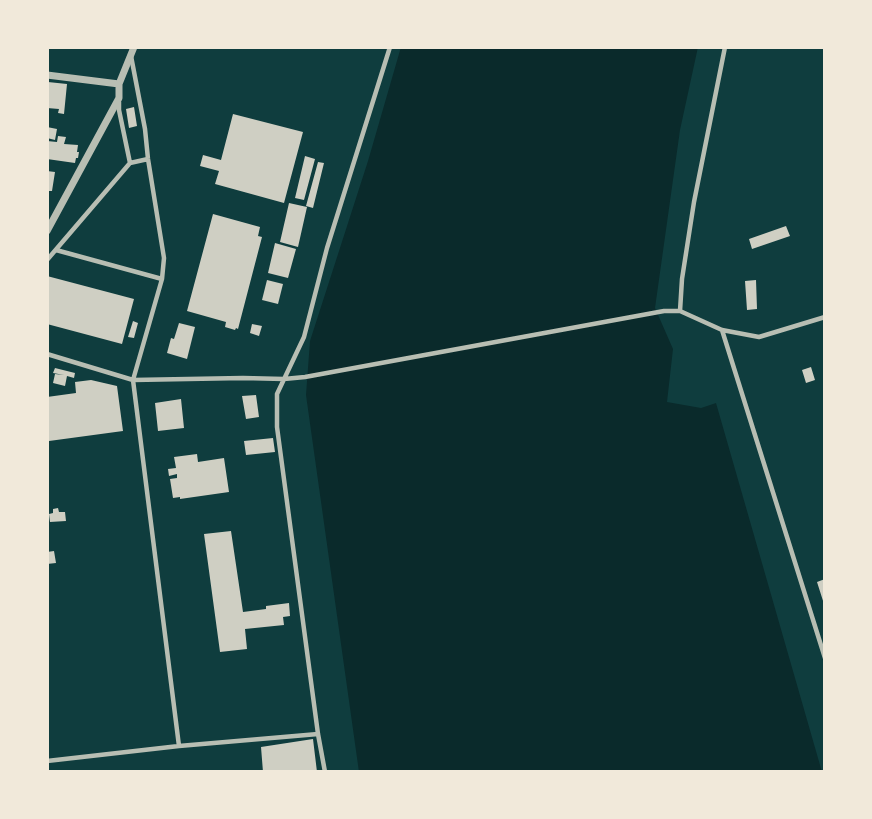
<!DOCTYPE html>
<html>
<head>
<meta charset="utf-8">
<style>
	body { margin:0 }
	#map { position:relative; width:872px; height:819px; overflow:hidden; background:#0f3d3e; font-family:"Roboto Serif",serif }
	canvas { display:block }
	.frame { position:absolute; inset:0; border:49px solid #f1e9da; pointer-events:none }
</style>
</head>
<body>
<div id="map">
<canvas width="872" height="819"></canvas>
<div class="frame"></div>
</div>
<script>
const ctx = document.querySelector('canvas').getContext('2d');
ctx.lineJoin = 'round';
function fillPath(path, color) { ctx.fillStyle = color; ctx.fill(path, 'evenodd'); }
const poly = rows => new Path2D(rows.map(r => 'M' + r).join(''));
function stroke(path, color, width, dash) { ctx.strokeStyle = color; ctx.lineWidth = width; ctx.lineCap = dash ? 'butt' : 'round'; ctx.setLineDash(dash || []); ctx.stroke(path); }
fillPath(poly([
	[401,47,698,47,680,130,655,308,673,349,667,402,701,408,716,403,822,772,359,772,306,395,310,341,368,161]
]), '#0a2a2b');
fillPath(poly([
	[48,82,67,84,64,114,58,113,59,109,47,108],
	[134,107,137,126,129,128,126,109],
	[233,114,303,132,284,203,215,184,219,171,200,166,203,155,221,160],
	[47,127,57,129,55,140,47,138],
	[58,136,66,137,64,144,78,145,77,152,79,152,78,158,76,158,75,163,47,159,47,141,57,142],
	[305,156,315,159,304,200,295,198],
	[318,162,324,163,313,208,306,206],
	[47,171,55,172,52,191,47,191],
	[289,203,307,207,298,247,280,242],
	[213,214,260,227,258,236,262,237,238,329,236,328,235,330,225,327,226,322,187,311],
	[786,226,790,236,752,249,749,239],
	[275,243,296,249,288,278,268,273],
	[47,276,134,299,122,344,47,324],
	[267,280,283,284,278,304,262,300],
	[756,280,757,309,747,310,745,281],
	[133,321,138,323,134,338,128,337],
	[179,323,195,327,187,359,167,353,171,338,174,339],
	[252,324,262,326,259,336,250,333],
	[811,367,815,380,806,383,802,370],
	[55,368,75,373,74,378,67,376,65,386,53,383,55,374,64,375,53,373],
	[91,380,117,386,123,431,49,441,47,428,47,397,76,393,75,382],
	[256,395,259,417,246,419,242,396],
	[181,399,184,428,158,431,155,403],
	[273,438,275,452,246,455,244,441],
	[197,454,198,462,224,458,229,492,180,499,180,497,173,498,170,479,177,478,177,474,169,476,168,469,176,468,174,457],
	[58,508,59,512,65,512,66,521,50,522,49,514,53,513,53,509],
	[231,531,243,612,266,609,266,606,289,603,290,616,283,617,284,625,245,629,247,649,220,652,204,534],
	[54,551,56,563,47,564,47,552],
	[825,579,825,604,824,604,817,582],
	[313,739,317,772,263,772,261,747]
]), '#cfcfc3');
stroke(poly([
	[131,56,145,129,148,159,164,258,162,279,133,380,179,746],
	[119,102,119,110,130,163],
	[56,250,162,279],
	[47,260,130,163,148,159],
	[680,311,682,279,694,202,725,47],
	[722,330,825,658],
	[47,354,133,380,243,378,284,379,305,377,664,311,680,311,722,330,759,337,825,317],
	[47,761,179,746,318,734],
	[325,772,318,734,277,427,277,394,304,337,327,248,390,47]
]), '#b8beb3', 4.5);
stroke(poly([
	[47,75,119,84],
	[47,231,119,98,119,84,134,47]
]), '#b8beb3', 7);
</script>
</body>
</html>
